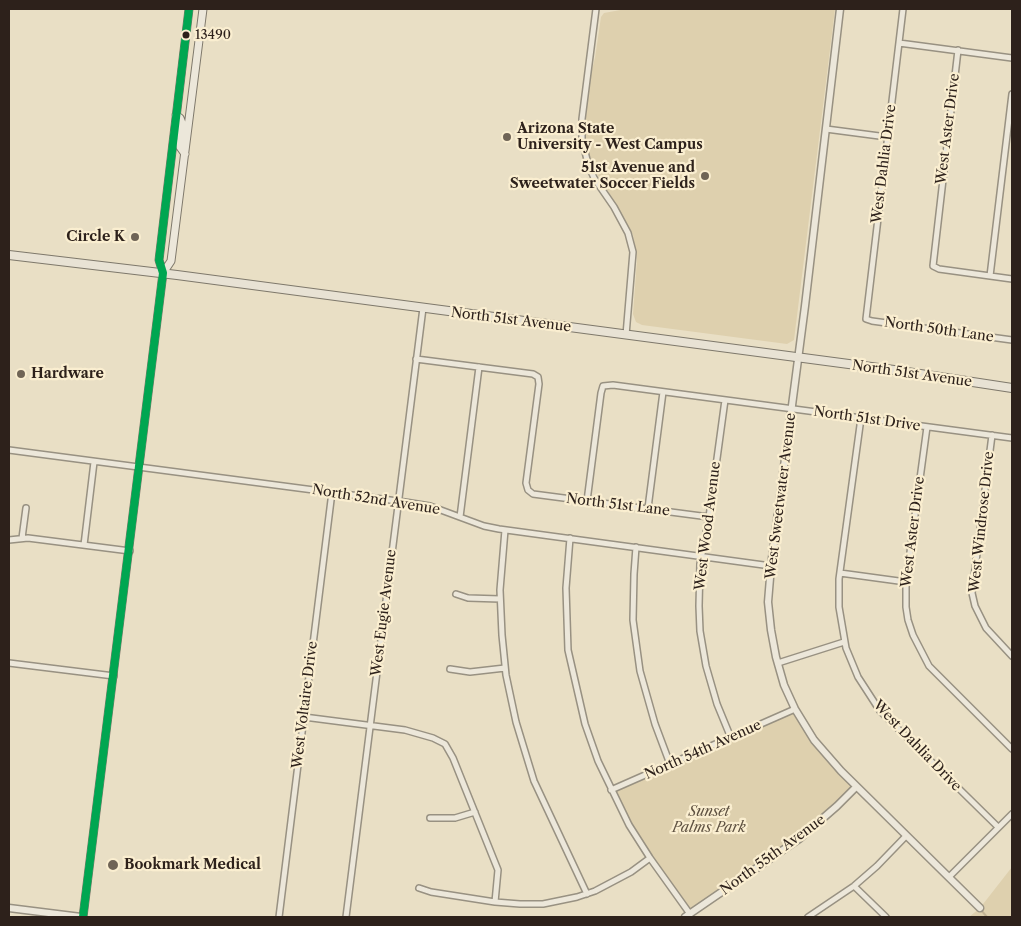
<!DOCTYPE html>
<html>
<head>
<meta charset="utf-8">
<style>
	body { margin:0 }
	#map { position:relative; width:1021px; height:926px; overflow:hidden; background:#e9dfc5; font-family:"Libre Caslon Text",serif }
	canvas { display:block }
	.frame { position:absolute; inset:0; border:10px solid #2d211b; pointer-events:none }
</style>
</head>
<body>
<div id="map">
<canvas width="1021" height="926"></canvas>
<div class="frame"></div>
</div>
<script>
const ctx = document.querySelector('canvas').getContext('2d');
ctx.lineJoin = 'round';
function fillPath(path, color) { ctx.fillStyle = color; ctx.fill(path, 'evenodd'); }
const poly = rows => new Path2D(rows.map(r => 'M' + r).join(''));
function stroke(path, color, width, dash) { ctx.strokeStyle = color; ctx.lineWidth = width; ctx.lineCap = dash ? 'butt' : 'round'; ctx.setLineDash(dash || []); ctx.stroke(path); }
function drawText(font, color, halo, rows, align = 'center') {
  ctx.font = font + ' "Libre Caslon Text",serif'; ctx.lineWidth = 4.5; ctx.setLineDash([]); ctx.textBaseline = 'middle'; ctx.strokeStyle = halo; ctx.fillStyle = color; for (const [text, x, y, turn = 0] of rows) {
    ctx.save(); ctx.translate(x, y); ctx.rotate((+turn || 0) * Math.PI / 180); ctx.textAlign = isNaN(turn) ? turn : align; if (halo) ctx.strokeText(text, 0, 0); ctx.fillText(text, 0, 0); ctx.restore();
  }
}
fillPath(poly([
	[626,9,835,9,794,340,787,344,642,325,636,322,633,314,637,260,633,235,619,209,593,168,588,154,585,129,589,81,595,58,601,17,604,13],
	[795,709,808,730,856,787,816,825,690,914,650,858,611,790],
	[1012,867,1012,917,969,917,980,908]
]), '#ded0ae');
stroke(poly([
	[981,910,987,917]
]), '#c3b495', 2);
const minor = poly([
	[596,9,582,119,582,139,588,164,594,178,614,207,628,233,633,252,626,335],
	[903,9,866,319,872,321,1012,340],
	[899,43,1012,58],
	[958,50,933,266,939,269,1012,279],
	[826,129,887,137],
	[990,276,1012,94],
	[416,359,533,374,538,377,539,384,526,483,528,490,533,494,709,517],
	[725,400,709,517,700,564,699,606,700,631,706,666,717,704,731,738],
	[861,418,839,579,839,607,846,648,858,677,880,711,998,827],
	[927,427,906,582,906,607,908,620,913,635,929,666,1012,749],
	[992,435,972,593,975,606,986,628,1012,656],
	[9,450,405,502,430,506,484,526,499,529,771,566],
	[587,501,601,393,603,386,613,385,1012,438],
	[648,508,663,392],
	[460,517,479,367],
	[505,530,500,590,502,635,506,675,516,722,534,781,587,894],
	[22,538,26,508],
	[570,538,566,588,568,650,585,724,598,761,629,825,650,858,690,914],
	[9,540,28,538,130,551],
	[84,545,94,462],
	[636,547,634,574,633,620,640,671,655,724,670,764],
	[840,573,906,582],
	[456,594,468,598,500,599],
	[9,663,114,676],
	[778,663,844,642],
	[450,669,470,672,505,668],
	[304,717,405,730,433,738,445,744,453,758,498,870,495,902],
	[611,790,795,709],
	[430,818,455,818,475,812],
	[949,877,1012,814],
	[854,886,886,917],
	[419,888,431,892,495,902,520,904,543,904,577,897,595,891,631,872,650,858],
	[279,917,332,492],
	[346,917,423,308],
	[808,917,854,886,877,866,906,836]
]);
const tertiary = poly([
	[840,9,805,306,771,566,768,602,771,630,776,657,784,685,795,709,814,740,841,771,980,908],
	[9,908,81,917],
	[685,917,799,839,837,806,856,787]
]);
const secondary = poly([
	[176,115,180,118,182,123,180,147,185,154],
	[163,273,171,261,203,9],
	[83,917,163,273,159,260,189,9]
]);
const primary = poly([
	[9,255,177,275,894,370,1012,388]
]);
stroke(minor, '#989182', 8);
stroke(tertiary, '#989182', 9);
stroke(secondary, '#7e786b', 9);
stroke(primary, '#7e786b', 10);
stroke(minor, '#ece7da', 5);
stroke(tertiary, '#ece7da', 6);
stroke(secondary, '#ece7da', 7);
stroke(primary, '#e8e2d4', 8);
stroke(poly([
	[83,917,163,273,159,260,189,9]
]), '#00a651', 8);
for (const [x, y, r, color] of [
	[186,35,4.5,"#2d211b"],
	[507,137,5,"#6f6456"],
	[705,176,5,"#6f6456"],
	[135,237,5,"#6f6456"],
	[21,374,5,"#6f6456"],
	[113,865,6,"#6f6456"]
]) { const dot = new Path2D(); dot.arc(x, y, r, 0, 2 * Math.PI); ctx.fillStyle = color; ctx.fill(dot); stroke(dot, '#faeed0', 2); }
drawText('13px', '#2d211b', '#faeed0', [
	["13490",195,35]
], 'left');
drawText('bold 14px', '#2d211b', '#faeed0', [
	["Arizona State",517,129],
	["University - West Campus",517,145],
	["51st Avenue and",695,168,"right"],
	["Sweetwater Soccer Fields",695,184,"right"],
	["Circle K",125,237,"right"],
	["Hardware",31,374],
	["Bookmark Medical",124,865]
], 'left');
drawText('14px', '#2d211b', '#faeed0', [
	["West Aster Drive",948,129,-83],
	["West Dahlia Drive",884,164,-83],
	["North 51st Avenue",511,320,7],
	["North 50th Lane",939,330,8],
	["North 51st Avenue",912,374,8],
	["North 51st Drive",867,419,8],
	["West Sweetwater Avenue",781,496,-83],
	["North 52nd Avenue",376,500,9],
	["North 51st Lane",618,505,7],
	["West Windrose Drive",982,522,-84],
	["West Wood Avenue",708,526,-83],
	["West Aster Drive",913,532,-83],
	["West Eugie Avenue",384,613,-83],
	["West Voltaire Drive",305,705,-83],
	["West Dahlia Drive",917,746,46],
	["North 54th Avenue",703,750,-24],
	["North 55th Avenue",773,855,-36]
]);
drawText('italic 14px', '#5f5242', '#faeed0', [
	["Sunset",709,812],
	["Palms Park",709,828]
]);
</script>
</body>
</html>
